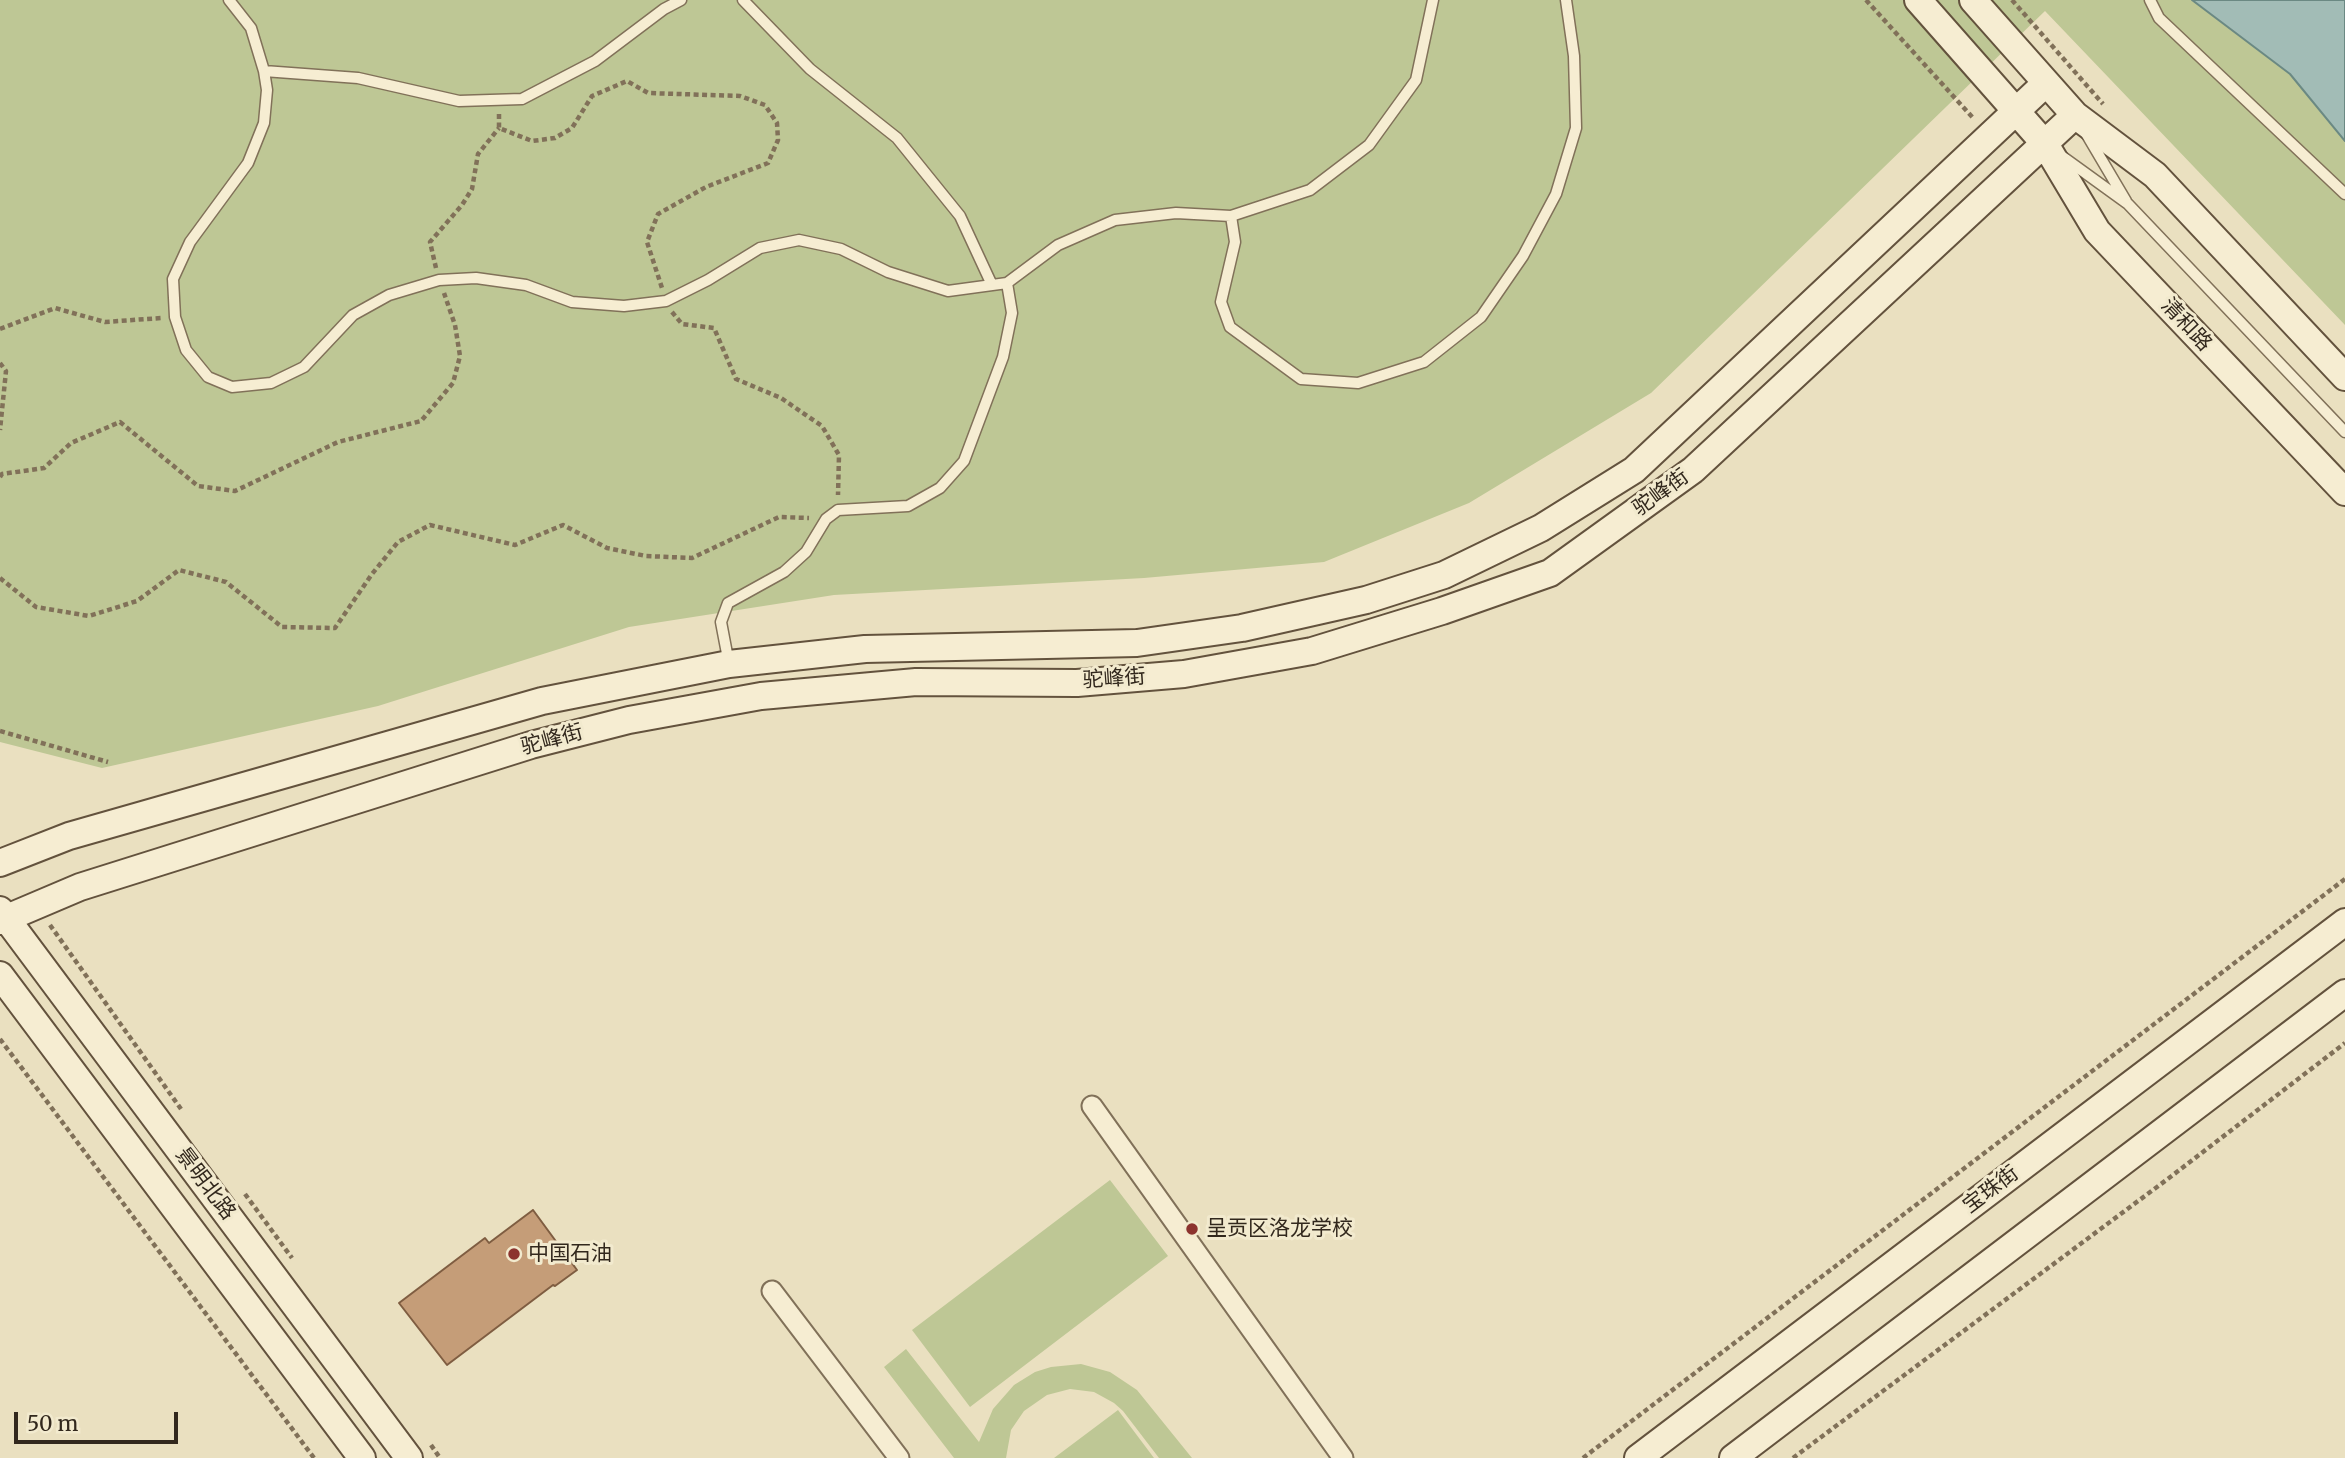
<!DOCTYPE html>
<html>
<head>
<meta charset="utf-8">
<style>
	body { margin:0 }
	#map { position:relative; width:2345px; height:1458px; overflow:hidden; background:#eae0c0; font-family:Merriweather,serif }
	canvas { display:block }
	.scale { position:absolute; left:14px; top:1412px; width:164px; height:32px; box-sizing:border-box; border:4px solid #32281d; border-top:0; padding-left:9px; font-size:21px; line-height:24px; white-space:nowrap; color:#32281d; -webkit-text-stroke:5px #f2eace; paint-order:stroke }
</style>
</head>
<body>
<div id="map">
<canvas width="2345" height="1458"></canvas>
<div class="scale">50 m</div>
</div>
<script>
const ctx = document.querySelector('canvas').getContext('2d');
ctx.lineJoin = 'round';
function fillPath(path, color) { ctx.fillStyle = color; ctx.fill(path, 'evenodd'); }
const poly = rows => new Path2D(rows.map(r => 'M' + r).join(''));
function stroke(path, color, width, dash) { ctx.strokeStyle = color; ctx.lineWidth = width; ctx.lineCap = dash ? 'butt' : 'round'; ctx.setLineDash(dash || []); ctx.stroke(path); }
function drawText(font, color, halo, rows, align = 'center') {
  ctx.font = font + ' Merriweather,"Noto Sans SC",serif'; ctx.lineWidth = 6; ctx.setLineDash([]); ctx.textBaseline = 'middle'; ctx.strokeStyle = halo; ctx.fillStyle = color; for (const [text, x, y, turn = 0] of rows) {
    ctx.save(); ctx.translate(x, y); ctx.rotate((+turn || 0) * Math.PI / 180); ctx.textAlign = isNaN(turn) ? turn : align; if (halo) ctx.strokeText(text, 0, 0); ctx.fillText(text, 0, 0); ctx.restore();
  }
}
fillPath(poly([
	[0,0,2345,0,2345,325,2045,11,1651,393,1469,503,1324,562,1144,578,834,595,629,627,378,706,102,768,0,742],
	[1110,1180,1168,1256,970,1407,912,1330],
	[906,1349,979,1442,993,1409,1014,1385,1035,1372,1051,1367,1081,1364,1110,1372,1137,1390,1192,1458,1159,1458,1123,1411,1114,1403,1094,1392,1070,1389,1047,1395,1024,1411,1011,1430,1006,1458,954,1458,884,1367],
	[1118,1410,1154,1458,1054,1458]
]), '#bec795');
const water = poly([
	[2192,0,2345,0,2345,141,2290,74,2192,0]
]);
fillPath(water, '#a2bcb6');
stroke(water, '#6b8983', 2);
const building = poly([
	[533,1210,577,1270,555,1286,553,1285,447,1365,399,1303,485,1238,489,1243,533,1210]
]);
fillPath(building, '#c59d78');
stroke(building, '#7f5d41', 2);
const lane = poly([
	[229,0,251,28,264,71,267,90,264,123,248,163,190,242,173,279,175,317,186,350,208,377,232,387,271,383,304,367,353,315,389,295,439,280,476,278,526,285,572,302,624,306,666,301,708,280,760,248,799,240,841,249,888,272,948,291,1007,283],
	[743,0,810,69,897,138,960,216,992,285],
	[2150,0,2159,18,2345,194],
	[264,71,358,78,459,101,522,99,595,61,664,9,681,0],
	[2087,135,2126,201],
	[2063,157,2128,204,2345,432],
	[1231,216,1235,242,1221,302,1230,327,1301,379,1358,383,1424,362,1481,317,1523,256,1556,194,1576,128,1574,56,1566,0],
	[729,664,721,622,728,603,784,572,806,552,826,519,838,510,908,506,940,488,964,461,1003,357,1012,313,1007,283,1058,245,1115,220,1176,213,1231,216,1310,190,1369,145,1416,80,1433,0]
]);
const street = poly([
	[1092,1106,1343,1458],
	[772,1291,899,1458]
]);
const secondary = poly([
	[1918,0,2045,144,2097,231,2345,492],
	[1973,0,2075,115,2155,175,2345,377],
	[0,863,69,836,542,701,729,664,865,649,1137,643,1242,628,1366,600,1444,575,1541,528,1634,470,2046,83],
	[0,910,409,1458],
	[0,921,80,887,531,745,629,720,761,696,916,682,1077,683,1184,674,1312,651,1442,611,1550,573,1693,470,2075,115],
	[0,975,362,1458],
	[1638,1458,2345,922],
	[1733,1458,2345,993]
]);
stroke(lane, '#817159', 13);
stroke(street, '#817159', 23);
stroke(secondary, '#63523d', 30);
stroke(poly([
	[1866,0,1974,119],
	[2012,0,2103,104],
	[499,114,499,128,532,141,555,138,572,128,592,96,627,81,648,93,740,96,765,105,777,123,778,140,768,163,706,187,658,214,647,242,662,288],
	[436,268,430,242,462,205,472,189,478,154,499,128],
	[672,312,682,324,714,328,736,379,781,398,822,426,839,455,838,495],
	[0,329,55,308,105,322,161,318],
	[0,363,6,371,0,430],
	[0,477,2,474,44,468,71,443,120,422,198,486,235,491,338,442,421,421,453,383,460,356,455,325,444,293],
	[0,578,36,607,89,616,137,601,179,570,226,582,282,627,335,628,372,574,398,542,430,525,515,545,563,525,607,548,646,556,692,558,779,517,809,518],
	[0,731,108,762],
	[50,925,181,1109],
	[0,1039,314,1458],
	[245,1194,292,1258],
	[431,1445,440,1458],
	[1583,1458,2345,879],
	[1793,1458,2169,1178,2345,1043]
]), '#817159', 4.5, [5, 3.5]);
stroke(lane, '#f6edd2', 10);
stroke(street, '#f6edd2', 19);
stroke(secondary, '#f6edd2', 26);
for (const [x, y, r, color] of [
	[1192,1229,7,"#8c332e"],
	[514,1254,7,"#8c332e"]
]) { const dot = new Path2D(); dot.arc(x, y, r, 0, 2 * Math.PI); ctx.fillStyle = color; ctx.fill(dot); stroke(dot, '#f2eace', 2.5); }
drawText('21px', '#32281d', '#f2eace', [
	["清和路",2186,325,47],
	["驼峰街",1661,493,-36],
	["驼峰街",1114,679,-4],
	["驼峰街",552,740,-15],
	["景明北路",205,1184,53],
	["宝珠街",1991,1190,-37]
]);
drawText('21px', '#32281d', '#f2eace', [
	["呈贡区洛龙学校",1206,1229],
	["中国石油",528,1254]
], 'left');
</script>
</body>
</html>
